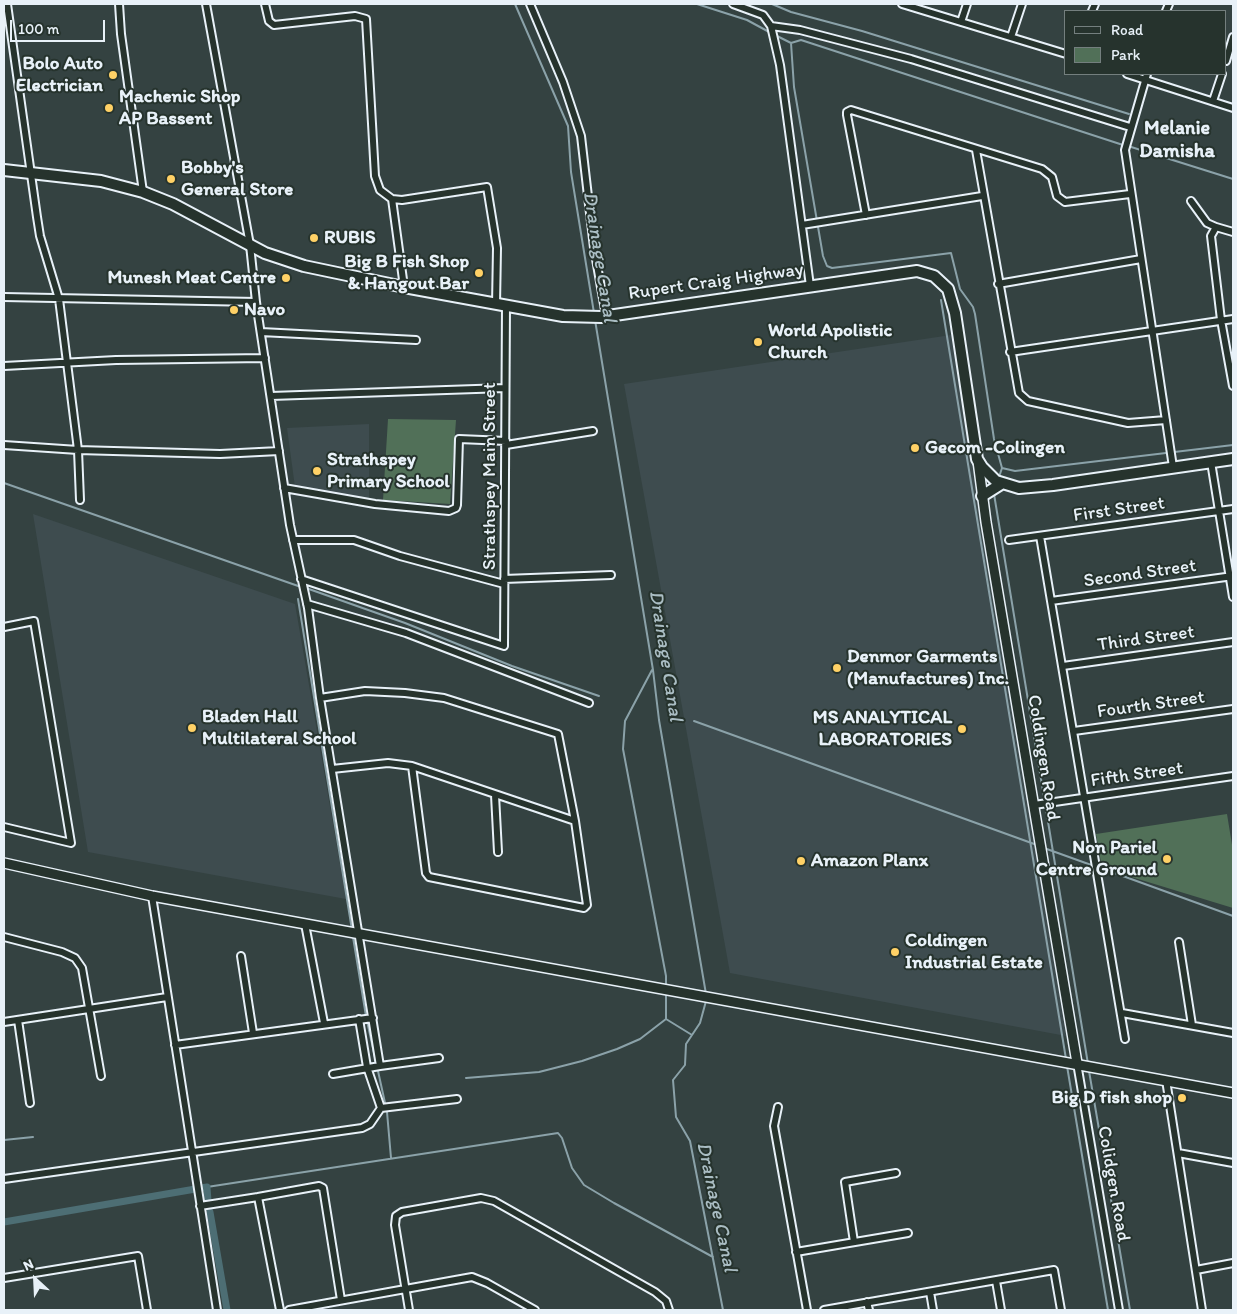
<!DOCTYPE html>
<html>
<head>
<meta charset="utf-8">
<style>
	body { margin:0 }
	#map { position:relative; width:1237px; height:1314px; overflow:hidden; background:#344241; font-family:Itim,sans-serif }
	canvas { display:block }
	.frame { position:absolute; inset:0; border:5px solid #e8f1f8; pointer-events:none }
	.legend { position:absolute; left:1064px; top:10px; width:162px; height:65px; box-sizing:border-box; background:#26332d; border:1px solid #747f7e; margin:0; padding:6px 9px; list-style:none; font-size:15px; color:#e8f1f8 }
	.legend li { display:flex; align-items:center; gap:10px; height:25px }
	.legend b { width:25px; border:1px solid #747f7e }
	.north { position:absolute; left:10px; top:1254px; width:50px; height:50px; -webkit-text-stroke:4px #26332d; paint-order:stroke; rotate:335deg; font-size:14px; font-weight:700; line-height:20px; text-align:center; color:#e8f1f8 }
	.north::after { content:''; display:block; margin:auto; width:18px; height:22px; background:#e8f1f8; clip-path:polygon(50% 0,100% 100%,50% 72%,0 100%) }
	.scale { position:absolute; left:10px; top:20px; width:95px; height:22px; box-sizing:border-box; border:2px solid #e8f1f8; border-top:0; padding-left:6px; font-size:15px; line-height:18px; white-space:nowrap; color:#e8f1f8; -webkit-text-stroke:4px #26332d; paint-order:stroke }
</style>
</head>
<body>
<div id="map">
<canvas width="1237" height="1314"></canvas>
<div class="frame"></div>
<ul class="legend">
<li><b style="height:6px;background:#26332d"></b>Road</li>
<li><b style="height:14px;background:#517058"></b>Park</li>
</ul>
<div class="north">N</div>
<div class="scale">100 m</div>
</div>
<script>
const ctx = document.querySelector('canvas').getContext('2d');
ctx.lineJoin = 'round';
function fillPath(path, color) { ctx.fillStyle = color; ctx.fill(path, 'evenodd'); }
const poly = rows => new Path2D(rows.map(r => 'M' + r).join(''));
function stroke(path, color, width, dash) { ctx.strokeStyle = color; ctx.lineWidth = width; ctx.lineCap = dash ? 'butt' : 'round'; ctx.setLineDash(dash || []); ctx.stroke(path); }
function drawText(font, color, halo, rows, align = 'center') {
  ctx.font = font + ' Itim,sans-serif'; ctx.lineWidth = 4; ctx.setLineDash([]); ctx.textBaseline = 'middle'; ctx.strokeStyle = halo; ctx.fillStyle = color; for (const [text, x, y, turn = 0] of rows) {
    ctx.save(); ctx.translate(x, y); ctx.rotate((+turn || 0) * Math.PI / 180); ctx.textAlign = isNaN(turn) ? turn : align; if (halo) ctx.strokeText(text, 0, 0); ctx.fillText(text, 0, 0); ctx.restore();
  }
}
fillPath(poly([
	[951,335,1066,1036,730,973,624,384],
	[369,424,369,499,295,487,287,428],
	[33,514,295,604,346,899,88,852]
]), '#3e4c4f');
fillPath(poly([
	[388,419,456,420,450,504,383,500],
	[1227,814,1233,851,1233,908,1102,868,1096,834]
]), '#517058');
stroke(poly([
	[515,4,568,126,571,172,594,313],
	[697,4,747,20,771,33],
	[772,4,791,12,862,31,1129,114],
	[775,35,791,43],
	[1123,145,801,40,791,43,794,87,823,256,827,266,832,268,951,253,960,289,973,307,975,314,994,439,1002,468,1015,471,1233,445],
	[1128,146,1233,179],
	[941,300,1066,1059],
	[595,320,653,670,659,720,706,994],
	[999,477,1002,468],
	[4,483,301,587],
	[994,494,1088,1064],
	[306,588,405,623,512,666,599,696],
	[298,599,352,930],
	[652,670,625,721,623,749,666,976,666,987],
	[694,721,1037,845],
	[1044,848,1094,866],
	[1098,867,1233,916],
	[353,937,366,1016],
	[706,1001,700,1023,686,1044,685,1065,673,1080,676,1117,690,1141,723,1310],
	[666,1019,666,994],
	[367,1021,387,1112,391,1158],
	[1067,1066,1108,1310],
	[1089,1071,1130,1310],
	[466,1078,539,1072,582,1061,617,1049,640,1039,666,1019,692,1035],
	[4,1140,33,1137],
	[207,1187,558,1133,562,1138,572,1168,584,1185,614,1203,713,1257]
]), '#8ba2a9', 2);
stroke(poly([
	[210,1212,227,1310],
	[4,1222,207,1187,208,1201]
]), '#4d6e74', 7);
const minor = poly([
	[7,4,37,217,40,236,59,299,78,450,80,500],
	[119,4,121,34,143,192],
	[206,4,250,245,256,302,290,525,308,608,320,698,380,1066,439,1058],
	[265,4,269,21,274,25,355,16,366,19,375,176,380,190,392,199,404,287],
	[530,4,563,82,581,136,594,248,606,316],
	[733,4,763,15,771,26,780,65,810,286],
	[902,4,1066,54],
	[1092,11,1095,4],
	[1166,11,1169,4],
	[961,22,967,4],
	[771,26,800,30,911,59,1130,127],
	[1011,37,1022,4],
	[1226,61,1233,37],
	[1127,74,1233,108],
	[1147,74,1125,150,1173,467],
	[1213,101,1222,74],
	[976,150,1019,393,1028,401,1128,423,1166,420],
	[392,199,402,200,487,187,497,248,496,305],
	[1191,201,1207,223,1216,227],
	[866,215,847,115,847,112,851,110,1042,169,1052,177,1057,196,1065,202,1130,194],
	[802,225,982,196],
	[1233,232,1216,227,1211,236,1221,320,1233,386],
	[998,284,1141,259],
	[4,297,256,302],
	[261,332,416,340],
	[1010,352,1233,319],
	[4,366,116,360,265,358],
	[271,396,505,388],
	[4,445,78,450,220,454,279,451],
	[506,445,593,431],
	[1211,462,1233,597],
	[284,488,375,504,449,511,456,508,457,505,459,439,506,441],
	[1040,536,1125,1039],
	[293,540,354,540,400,556,504,584],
	[1009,540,1233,509],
	[301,579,504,646,506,306],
	[504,579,611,575],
	[1051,601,1233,576],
	[307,604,406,633,589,703],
	[4,627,34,621,71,843,4,827],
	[1063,666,1233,642],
	[320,698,365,691,405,693,444,698,558,734,575,821,587,905,584,908,429,877,426,873,412,766],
	[1074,731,1233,709],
	[332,769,388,763,412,766,575,821],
	[495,795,498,852],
	[1034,805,1233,776],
	[152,896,217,1310],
	[305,924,324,1023],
	[4,937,62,952,75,958,82,968,101,1076],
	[1179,942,1192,1025],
	[241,956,253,1033],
	[1122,1013,1233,1033],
	[359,1019,367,1067,381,1108],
	[18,1020,30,1103],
	[4,1022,167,997],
	[175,1045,373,1018],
	[1077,1063,1119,1310],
	[333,1074,380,1066],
	[1166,1080,1202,1310],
	[778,1107,774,1126,807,1310],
	[1178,1153,1233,1163],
	[4,1179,362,1128,370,1124,381,1108,457,1099],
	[258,1197,319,1186,323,1188,341,1300],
	[200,1206,258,1197,280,1310],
	[854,1242,845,1182,896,1173],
	[796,1252,908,1233],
	[1196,1270,1233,1263],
	[4,1278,138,1256,147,1310],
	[996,1281,1001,1310],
	[930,1292,933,1310],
	[867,1302,869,1310],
	[289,1310,472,1277,487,1283,535,1310],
	[409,1310,395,1225,396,1216,402,1212,481,1198,494,1201,655,1292,666,1301,669,1310],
	[824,1310,1054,1270,1061,1310]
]);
const tertiary = poly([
	[978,461,986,522,1077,1063]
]);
const secondary = poly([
	[4,863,152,896,1233,1093]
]);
const primary = poly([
	[4,170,101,181,143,192,173,204,265,253,304,266,404,287,563,316,601,317,917,271,934,276,948,289,955,313,977,459,982,467,996,481,1019,488,1053,485,1233,459],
	[982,496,1001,484]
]);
stroke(minor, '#e8f1f8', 10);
stroke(tertiary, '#e8f1f8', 12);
stroke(secondary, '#e8f1f8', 12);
stroke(primary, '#e8f1f8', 14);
stroke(minor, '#26332d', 6);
stroke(tertiary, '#26332d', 9);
stroke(secondary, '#26332d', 9);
stroke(primary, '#26332d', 10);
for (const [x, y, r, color] of [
	[113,75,5,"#ffd166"],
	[109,108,5,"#ffd166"],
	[171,179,5,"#ffd166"],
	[314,238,5,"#ffd166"],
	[479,273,5,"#ffd166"],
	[286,278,5,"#ffd166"],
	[234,310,5,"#ffd166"],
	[758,342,5,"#ffd166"],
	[915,448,5,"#ffd166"],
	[317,471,5,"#ffd166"],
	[837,668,5,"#ffd166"],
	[192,728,5,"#ffd166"],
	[962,729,5,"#ffd166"],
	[1167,859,5,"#ffd166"],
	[801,861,5,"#ffd166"],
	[895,952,5,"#ffd166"],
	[1182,1098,5,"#ffd166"]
]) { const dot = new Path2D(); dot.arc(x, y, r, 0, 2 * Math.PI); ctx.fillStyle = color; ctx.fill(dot); stroke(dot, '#26332d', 2); }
drawText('bold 19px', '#e8f1f8', '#26332d', [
	["Bolo Auto",103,64,"right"],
	["Electrician",103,86,"right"],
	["Machenic Shop",119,97],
	["AP Bassent",119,119],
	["Bobby's",181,168],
	["General Store",181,190],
	["RUBIS",324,238],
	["Big B Fish Shop",469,262,"right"],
	["& Hangout Bar",469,284,"right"],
	["Munesh Meat Centre",276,278,"right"],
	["Navo",244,310],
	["World Apolistic",768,331],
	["Church",768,353],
	["Gecom -Colingen",925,448],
	["Strathspey",327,460],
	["Primary School",327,482],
	["Denmor Garments",847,657],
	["(Manufactures) Inc.",847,679],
	["Bladen Hall",202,717],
	["Multilateral School",202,739],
	["MS ANALYTICAL",952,718,"right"],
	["LABORATORIES",952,740,"right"],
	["Non Pariel",1157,848,"right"],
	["Centre Ground",1157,870,"right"],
	["Amazon Planx",811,861],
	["Coldingen",905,941],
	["Industrial Estate",905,963],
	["Big D fish shop",1172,1098,"right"]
], 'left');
drawText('19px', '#e8f1f8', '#26332d', [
	["Rupert Craig Highway",716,282,-8],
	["Strathspey Main Street",490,476,-90],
	["First Street",1119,510,-8],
	["Second Street",1140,574,-8],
	["Third Street",1146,639,-8],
	["Fourth Street",1151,705,-8],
	["Coldingen Road",1043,758,81],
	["Fifth Street",1137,775,-8],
	["Colidgen Road",1113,1184,80]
]);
drawText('bold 20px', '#e8f1f8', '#26332d', [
	["Melanie",1177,129],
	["Damisha",1177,152]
]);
drawText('italic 20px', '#aabdc3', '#26332d', [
	["Drainage Canal",599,257,81],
	["Drainage Canal",665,656,81],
	["Drainage Canal",716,1207,78]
]);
</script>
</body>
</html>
